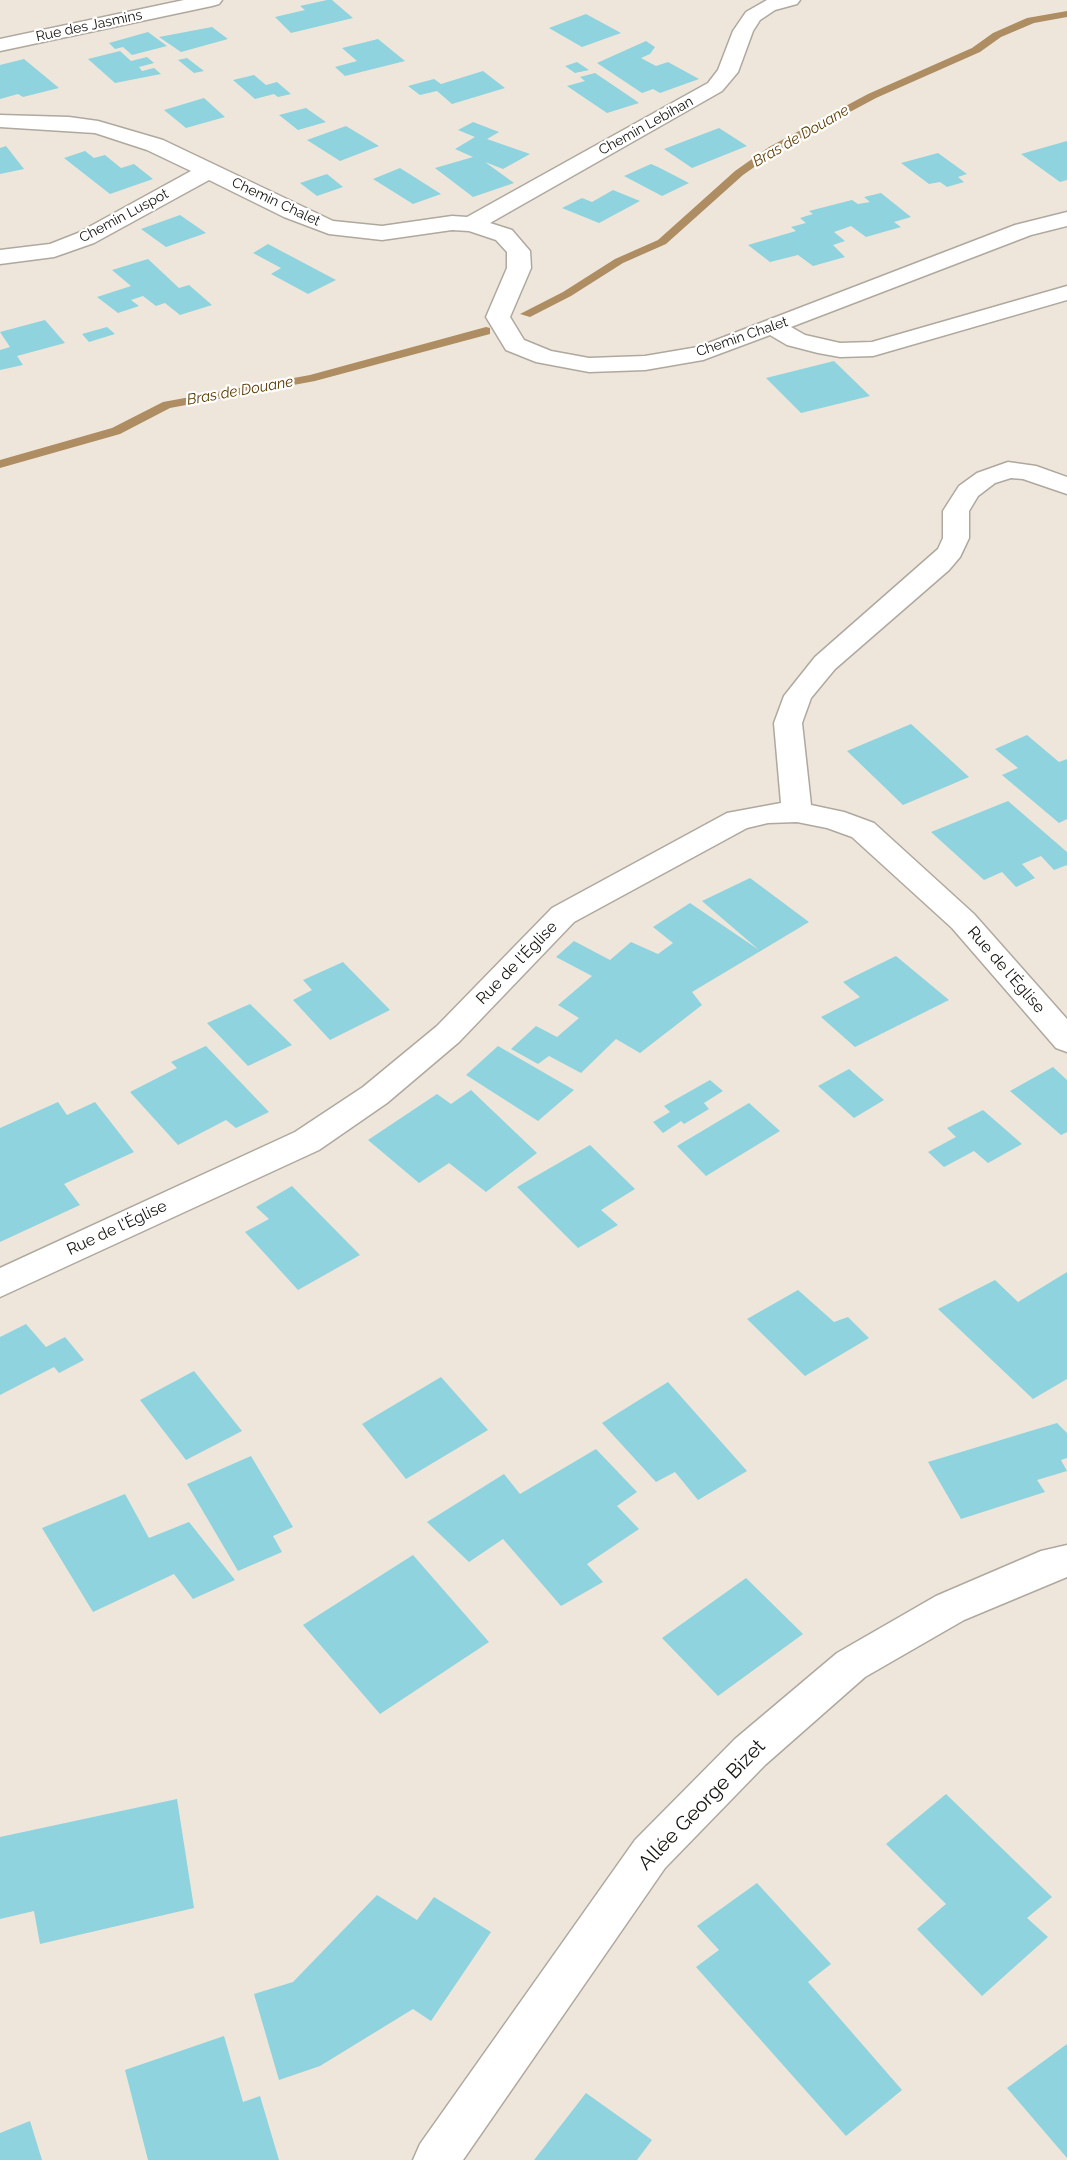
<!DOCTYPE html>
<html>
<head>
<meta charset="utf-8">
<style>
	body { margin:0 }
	canvas { display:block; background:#eee6db }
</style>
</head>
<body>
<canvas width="1067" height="2160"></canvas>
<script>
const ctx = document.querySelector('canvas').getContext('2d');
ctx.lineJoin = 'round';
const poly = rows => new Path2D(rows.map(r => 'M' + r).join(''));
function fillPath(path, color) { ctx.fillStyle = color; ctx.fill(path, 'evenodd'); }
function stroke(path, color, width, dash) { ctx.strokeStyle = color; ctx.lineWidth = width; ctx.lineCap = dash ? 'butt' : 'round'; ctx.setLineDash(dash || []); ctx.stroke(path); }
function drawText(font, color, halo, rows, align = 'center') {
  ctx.font = font + ' Raleway,sans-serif'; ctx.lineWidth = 4.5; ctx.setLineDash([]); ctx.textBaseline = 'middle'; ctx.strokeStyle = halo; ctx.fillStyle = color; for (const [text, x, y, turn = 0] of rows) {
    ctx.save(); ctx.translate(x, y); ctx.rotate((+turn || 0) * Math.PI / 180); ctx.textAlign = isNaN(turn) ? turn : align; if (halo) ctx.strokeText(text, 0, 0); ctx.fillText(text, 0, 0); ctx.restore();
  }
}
fillPath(poly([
	[1067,11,1067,17,1034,23,1001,37,980,52,876,98,777,151,743,175,666,244,623,263,571,296,530,317,520,314,563,292,615,259,658,240,735,171,769,147,868,94,972,48,993,33,1027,18,1067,11],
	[486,327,490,328,490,334,315,381,170,408,120,434,0,468,0,460,112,428,163,402,310,375,486,327]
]), '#ae8d62');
fillPath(poly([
	[327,0,332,0,353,18,291,33,275,17,305,10,300,6],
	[586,14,621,33,582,47,549,28],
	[212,27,228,39,181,52,159,37],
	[148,32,167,46,132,55,123,47,115,49,109,43],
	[378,39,405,61,345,76,335,67,357,61,342,48],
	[646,41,655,47,650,54,641,58,656,66,668,62,699,79,660,93,653,89,642,93,597,63],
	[120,51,131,61,147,57,154,63,139,67,142,71,154,68,161,74,115,83,88,59],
	[187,58,204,71,194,73,178,60],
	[24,59,59,88,23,97,18,94,0,99,0,65],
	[577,62,589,70,575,73,565,66],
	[483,71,505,88,452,104,437,91,420,95,408,86,434,79,441,84],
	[595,73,632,98,639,103,607,113,567,86,585,81,580,77],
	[254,75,266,85,277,82,291,94,278,97,274,94,255,99,233,80],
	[204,98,225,117,186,128,164,110],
	[306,108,326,122,298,130,279,115],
	[473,122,499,132,487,139,530,154,503,169,485,162,514,183,473,197,435,168,473,157,455,149,475,137,458,130],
	[346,126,379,146,340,161,307,140],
	[719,128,747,146,692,168,664,149],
	[1067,141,1067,180,1060,182,1021,154],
	[6,146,24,169,0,174,0,148],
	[85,151,94,158,105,155,121,168,134,164,153,179,110,194,64,158],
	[938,153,967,174,958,177,964,182,947,187,940,182,929,184,901,163],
	[651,164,658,167,689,183,662,196,624,176],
	[400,168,441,194,413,204,373,179],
	[327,174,343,187,317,196,300,183],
	[613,190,640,201,599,223,562,208,582,198,592,202],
	[881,193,911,217,894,222,901,227,866,237,851,226,834,232,845,241,833,245,845,257,813,266,798,255,770,262,748,245,796,231,791,227,806,223,800,218,813,214,809,211,852,200,858,204,870,202,864,197],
	[180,215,206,233,166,247,141,229],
	[268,244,336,280,308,294,271,274,281,268,253,253],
	[148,259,179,288,189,285,212,305,180,315,165,303,156,306,143,296,131,300,139,306,118,313,97,297,131,286,112,270],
	[45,320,65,343,17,356,23,365,0,370,0,350,10,347,0,332],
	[107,327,115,334,89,342,82,334],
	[834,361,870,396,801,413,766,378],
	[911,724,969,777,903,805,847,751],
	[1027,735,1059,762,1067,759,1067,819,1059,823,1002,775,1018,768,995,749],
	[1008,801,1067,852,1067,865,1054,870,1041,856,1022,864,1035,878,1016,887,1002,872,984,880,931,832],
	[750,878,809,922,692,992,702,1005,640,1053,616,1039,581,1073,549,1056,538,1064,511,1049,536,1026,557,1037,579,1018,558,1005,592,976,556,957,574,941,610,960,631,942,658,954,673,943,653,927,690,903,759,950,702,901],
	[896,956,949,1000,855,1047,821,1017,860,997,843,982],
	[343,962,390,1010,330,1040,293,1000,312,990,303,980],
	[250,1004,292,1045,248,1066,207,1023],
	[206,1046,269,1112,236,1128,226,1120,178,1145,130,1092,177,1068,171,1062],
	[498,1046,574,1090,538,1121,466,1075],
	[1053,1067,1067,1080,1067,1132,1061,1135,1010,1091],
	[849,1069,884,1100,854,1118,818,1086],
	[710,1080,723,1091,704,1103,709,1109,684,1124,681,1121,663,1133,653,1122,670,1112,664,1106],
	[471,1090,537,1153,486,1192,449,1163,419,1183,368,1140,437,1094,451,1104],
	[58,1102,67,1115,95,1102,134,1152,64,1184,80,1205,0,1242,0,1128],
	[749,1103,780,1131,706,1176,677,1146],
	[983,1110,1022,1144,988,1163,974,1151,944,1167,928,1152,956,1137,947,1128],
	[590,1145,635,1189,601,1210,618,1225,578,1248,517,1187],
	[292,1186,360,1255,298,1290,245,1232,269,1219,256,1207],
	[1067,1272,1067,1379,1033,1399,938,1309,995,1280,1018,1302],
	[798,1290,834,1322,848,1317,869,1338,805,1376,747,1319],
	[26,1324,46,1347,65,1337,84,1360,59,1373,54,1367,0,1395,0,1337],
	[194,1371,242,1431,186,1460,140,1400],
	[441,1377,488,1430,406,1479,362,1424],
	[668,1382,747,1471,698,1500,675,1472,656,1482,602,1423],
	[1057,1423,1067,1433,1067,1458,1061,1460,1067,1471,1037,1480,1045,1492,961,1519,928,1462],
	[596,1449,637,1492,617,1506,639,1529,587,1564,603,1582,561,1606,503,1539,469,1562,427,1522,504,1474,520,1494],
	[251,1456,293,1527,273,1536,282,1552,238,1571,187,1484],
	[125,1494,149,1538,189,1522,235,1580,193,1599,174,1574,93,1612,42,1528],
	[413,1555,489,1642,380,1714,303,1625],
	[746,1578,803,1634,718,1696,662,1638],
	[946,1794,1052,1897,1027,1918,1048,1937,982,1996,917,1929,946,1904,886,1844],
	[177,1799,194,1908,40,1944,34,1911,0,1919,0,1837],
	[757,1883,831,1964,808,1982,902,2090,846,2136,696,1967,719,1950,697,1926],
	[377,1895,417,1920,434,1897,491,1932,431,2021,413,2009,320,2066,279,2080,254,1994,293,1982],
	[224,2036,243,2102,260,2096,279,2160,148,2160,125,2070],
	[1067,2044,1067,2158,1007,2088],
	[586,2093,652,2140,637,2160,534,2160],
	[30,2121,42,2160,0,2160,0,2133]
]), '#8ed3de');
const street = poly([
	[184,0,222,0,219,4,212,6,0,51,0,39,184,0],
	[767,0,800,0,797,4,775,10,760,20,753,31,738,72,722,91,490,223,512,230,530,251,531,268,510,317,524,340,551,351,589,358,645,356,698,347,1015,225,1067,212,1067,226,1031,235,791,327,805,335,840,343,872,342,1067,286,1067,300,873,356,840,357,818,353,787,345,770,335,703,360,645,370,589,372,536,362,506,350,486,317,507,268,507,252,496,240,469,231,452,230,382,240,329,234,284,217,209,180,94,243,54,257,0,264,0,250,50,244,78,233,191,171,147,150,95,133,0,127,0,115,69,117,98,121,163,140,333,221,382,226,452,216,467,217,708,83,718,70,733,31,746,12,767,0],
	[1008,462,1036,466,1067,477,1067,494,1023,479,1011,478,995,483,978,496,969,511,969,538,960,557,949,570,835,669,811,698,802,723,811,805,844,812,874,823,974,914,1067,1019,1067,1052,1056,1048,952,928,852,837,827,828,797,822,768,823,747,828,574,922,459,1042,387,1103,319,1150,0,1297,0,1268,295,1132,363,1087,437,1026,552,908,727,813,781,803,774,723,784,696,815,657,938,549,943,538,943,511,959,486,977,473,1008,462],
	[1067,1545,1067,1577,964,1620,865,1677,765,1765,665,1868,463,2160,413,2160,420,2144,635,1840,735,1739,837,1653,936,1596,1041,1551,1067,1545]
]);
stroke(street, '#afa89e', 3);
fillPath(street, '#fff');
drawText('14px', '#15130f', '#fff', [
	["Rue des Jasmins",89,26,-12],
	["Chemin Lebihan",646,126,-29],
	["Chemin Chalet",276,202,25],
	["Chemin Luspot",124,216,-28],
	["Chemin Chalet",742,337,-19]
]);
drawText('italic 15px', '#5b3a00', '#fff', [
	["Bras de Douane",801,136,-30],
	["Bras de Douane",240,391,-10]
]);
drawText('16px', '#15130f', '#fff', [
	["Rue de l'Église",517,963,-46],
	["Rue de l'Église",1006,970,49],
	["Rue de l'Église",117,1228,-25]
]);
drawText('20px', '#15130f', '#fff', [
	["Allée George Bizet",702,1805,-46]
]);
</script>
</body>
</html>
